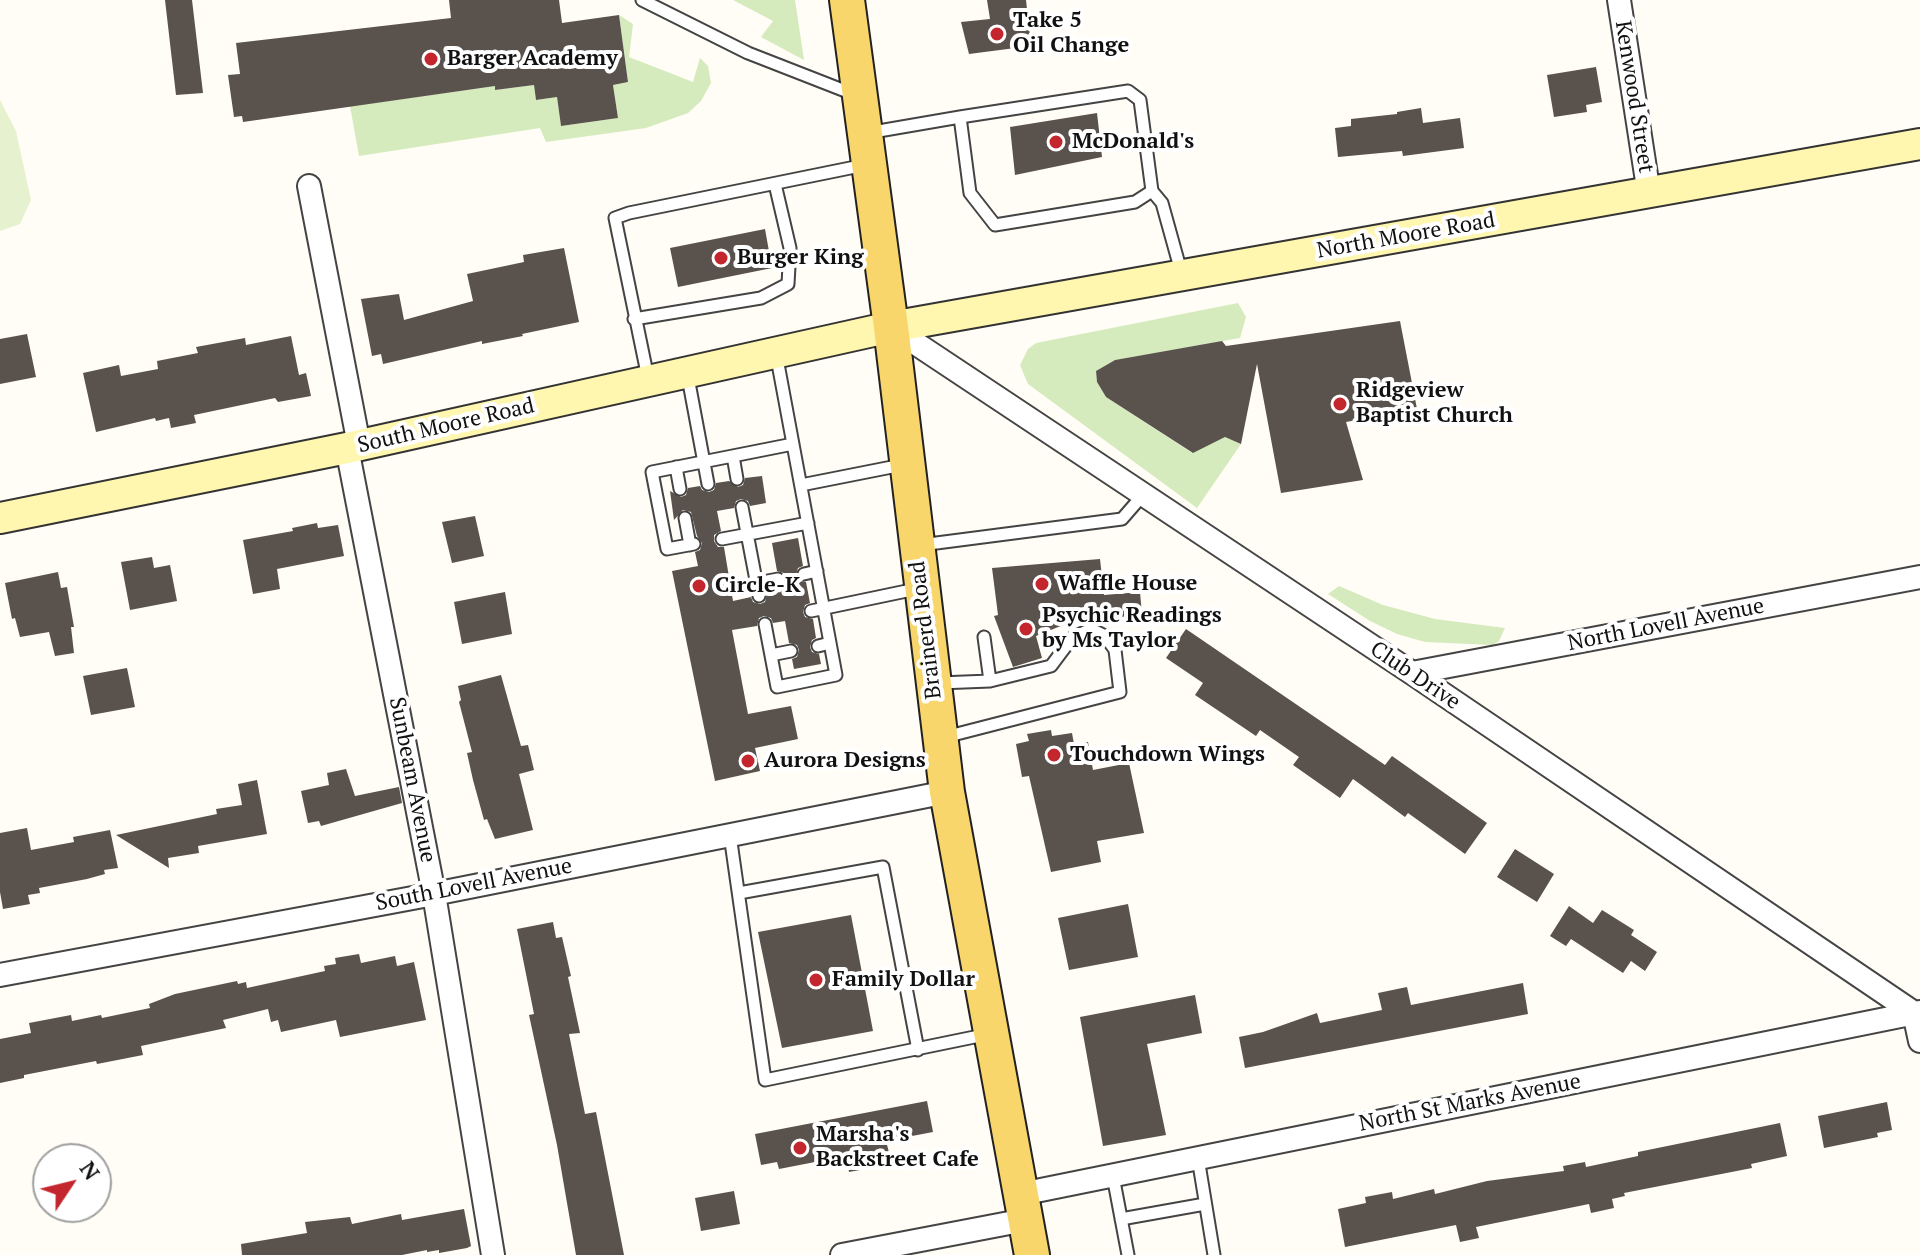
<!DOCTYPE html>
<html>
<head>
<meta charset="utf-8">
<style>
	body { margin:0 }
	#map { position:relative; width:1920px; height:1255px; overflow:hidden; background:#fffdf5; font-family:"PT Serif",serif }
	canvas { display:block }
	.north { position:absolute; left:32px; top:1143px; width:80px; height:80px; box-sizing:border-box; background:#fff; border:2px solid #a0a0a0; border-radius:50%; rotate:55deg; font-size:22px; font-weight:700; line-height:32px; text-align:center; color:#111 }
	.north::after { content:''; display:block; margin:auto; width:28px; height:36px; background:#c4262e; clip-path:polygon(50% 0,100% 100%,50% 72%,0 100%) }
</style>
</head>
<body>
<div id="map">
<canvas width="1920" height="1255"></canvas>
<div class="north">N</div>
</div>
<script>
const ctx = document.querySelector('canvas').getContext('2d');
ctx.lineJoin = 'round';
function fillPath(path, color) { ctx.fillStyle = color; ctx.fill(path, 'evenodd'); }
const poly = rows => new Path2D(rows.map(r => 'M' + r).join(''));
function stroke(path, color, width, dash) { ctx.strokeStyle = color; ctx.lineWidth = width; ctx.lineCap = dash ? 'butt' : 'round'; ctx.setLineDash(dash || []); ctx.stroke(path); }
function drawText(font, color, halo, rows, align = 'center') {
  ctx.font = font + ' "PT Serif",serif'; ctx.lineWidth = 8; ctx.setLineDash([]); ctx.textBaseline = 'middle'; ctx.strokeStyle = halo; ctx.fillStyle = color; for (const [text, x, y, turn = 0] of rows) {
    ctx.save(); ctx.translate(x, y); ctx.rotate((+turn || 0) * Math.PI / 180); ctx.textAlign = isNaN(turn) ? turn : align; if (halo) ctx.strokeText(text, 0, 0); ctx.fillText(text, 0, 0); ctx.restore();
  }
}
fillPath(poly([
	[733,0,795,0,804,60,761,37,773,21],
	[619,15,633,24,629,57,693,82,700,58,708,66,711,83,701,101,688,113,646,128,546,142,540,128,359,156,350,106,495,86,495,90,534,85,536,100,557,97,561,126,618,118,613,85,628,82],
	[1238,303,1246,317,1240,338,1115,360,1096,371,1097,382,1106,397,1192,453,1225,437,1241,444,1197,508,1028,384,1020,365,1028,349,1036,343],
	[1339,586,1383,605,1435,619,1505,628,1499,641,1493,645,1425,642,1397,634,1370,621,1328,594]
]), '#d5ebbd');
fillPath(poly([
	[0,100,16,131,31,200,20,224,0,231]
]), '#e6f2cf');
fillPath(poly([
	[165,0,192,0,203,93,176,95],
	[449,0,559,0,562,23,619,15,628,82,613,85,618,118,561,126,557,97,536,100,534,85,495,90,495,86,243,122,242,116,234,117,228,75,240,74,236,43,451,18],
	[987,0,1026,0,1031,46,969,54,961,22,990,19],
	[1596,67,1602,102,1586,105,1587,112,1554,117,1547,75],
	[1421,108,1423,123,1460,118,1464,148,1403,156,1402,151,1338,157,1335,128,1351,126,1351,119,1397,114,1397,112],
	[1097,113,1102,157,1015,175,1010,127],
	[765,229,772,268,678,287,670,248],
	[564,248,579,322,522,334,523,336,482,344,482,341,383,364,381,354,372,356,361,299,399,294,404,320,473,301,467,274,524,262,523,255],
	[1400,321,1417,409,1346,422,1363,480,1281,493,1257,364,1241,444,1225,437,1193,453,1106,397,1097,382,1096,371,1115,360,1222,341,1226,346],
	[27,334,36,377,0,384,0,339],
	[291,336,299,375,306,373,311,396,278,402,275,398,194,415,196,423,171,428,169,418,156,421,155,418,96,432,83,373,119,365,121,376,158,369,157,361,198,353,196,347,245,338,246,345],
	[762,476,766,503,750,506,748,501,741,499,736,501,734,508,717,511,721,531,714,535,714,541,718,547,724,547,733,601,751,597,753,602,760,604,765,602,767,594,781,592,780,587,786,581,784,573,777,571,772,543,798,538,803,566,798,568,796,575,798,580,806,582,810,603,805,605,803,612,805,617,813,619,816,638,812,640,810,647,812,652,819,654,821,664,794,669,792,659,797,657,799,650,797,645,789,643,785,621,773,623,771,618,764,616,759,618,757,626,732,630,748,714,791,706,798,739,755,748,760,771,715,781,672,571,698,566,695,552,700,550,702,543,697,536,691,512,683,510,674,520,670,491,681,497,686,495,688,488,700,486,702,490,709,492,714,490,716,483,729,481,738,487,743,485,745,478],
	[475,516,484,556,452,563,442,522],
	[317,523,318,528,338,525,344,556,277,569,280,589,253,594,243,540,293,531,292,528],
	[152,557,154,568,170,565,177,601,130,610,121,562],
	[1100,559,1104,595,1140,592,1142,615,1073,621,1036,636,1042,658,1013,667,994,616,998,615,992,568],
	[58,572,61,588,67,587,74,627,71,627,74,653,55,656,49,632,20,637,15,618,12,619,5,583],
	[505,592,512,634,462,644,454,602],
	[1186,629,1385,765,1392,756,1487,823,1465,854,1408,813,1405,817,1353,779,1340,798,1293,765,1299,757,1260,730,1256,736,1195,695,1203,683,1166,658],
	[127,668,135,707,91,715,83,676],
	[501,675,521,746,528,745,534,770,519,774,533,830,495,839,487,819,484,820,473,780,467,753,472,752,459,702,461,700,458,686],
	[1051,730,1052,736,1072,733,1074,744,1088,742,1093,770,1129,763,1144,833,1097,841,1101,862,1051,872,1029,776,1022,777,1016,744,1029,741,1027,734],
	[346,769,355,796,399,787,402,803,321,826,319,821,308,823,301,791,329,785,327,773],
	[257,780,267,834,198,846,199,853,168,858,169,868,116,835,217,814,216,809,242,805,238,784],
	[27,828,31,850,74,842,73,837,110,830,118,868,104,870,105,874,87,879,39,888,40,893,28,895,30,904,3,909,0,892,0,833],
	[1515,849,1554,874,1537,902,1497,877],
	[1128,904,1138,957,1069,970,1058,918],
	[1569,906,1593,923,1602,910,1634,930,1631,935,1657,952,1645,971,1631,961,1623,973,1571,939,1566,946,1550,936],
	[851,915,873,1031,782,1048,758,932],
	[553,922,556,938,562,937,571,976,568,977,580,1033,569,1034,585,1114,596,1112,624,1255,576,1255,557,1145,529,1015,534,1014,517,929],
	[359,954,361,963,395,956,397,966,414,962,426,1020,340,1037,336,1020,281,1032,278,1020,271,1022,268,1009,223,1020,226,1028,141,1046,143,1055,97,1064,96,1061,24,1075,24,1078,0,1083,0,1039,31,1033,29,1023,71,1015,72,1021,101,1015,102,1018,150,1008,149,1004,175,994,237,981,238,984,246,982,247,988,325,971,324,966,336,964,335,958],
	[1523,983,1528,1014,1245,1068,1239,1037,1263,1032,1317,1013,1320,1023,1382,1010,1378,993,1407,987,1411,1005],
	[1195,995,1202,1033,1147,1044,1166,1135,1103,1146,1080,1017],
	[927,1101,933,1132,886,1141,892,1164,849,1172,846,1156,779,1169,777,1162,761,1165,755,1134],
	[1887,1102,1892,1130,1877,1133,1878,1137,1824,1148,1818,1116],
	[1780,1123,1787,1156,1751,1164,1752,1168,1624,1193,1625,1196,1612,1199,1614,1208,1591,1213,1589,1204,1476,1227,1479,1238,1460,1242,1456,1225,1345,1247,1338,1209,1366,1203,1365,1197,1392,1192,1393,1199,1434,1189,1435,1194,1487,1181,1564,1171,1563,1166,1585,1162,1586,1167,1638,1156,1638,1152],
	[734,1191,740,1224,701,1231,695,1198],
	[464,1209,471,1246,467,1248,439,1253,439,1250,427,1252,427,1250,402,1255,242,1255,241,1244,307,1233,305,1222,350,1217,352,1224,401,1214,402,1220]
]), '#5a524d');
const lane = poly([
	[642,0,748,53,853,94],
	[867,133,960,117,1128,91,1140,100,1152,191,1135,202,995,225,970,193,960,117],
	[1152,191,1162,203,1182,275],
	[634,319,761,298,788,284,790,248,775,184],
	[687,372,708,484],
	[648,378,615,218,629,213,865,165],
	[733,456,737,479],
	[676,467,680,489],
	[801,485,902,465],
	[742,507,759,596],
	[685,518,690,545],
	[722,539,808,523],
	[694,544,667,549,652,472,793,444],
	[921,545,1122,519,1142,496],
	[804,574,817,571],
	[757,583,778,579],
	[811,611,921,588],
	[765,624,777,687,836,675,776,353],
	[984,637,990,681],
	[818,646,830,643],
	[771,655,791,651],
	[939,683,990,681,1051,666,1072,638,1091,629,1105,636,1115,650,1120,692,945,737],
	[730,835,765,1080,989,1034],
	[739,893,883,867,918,1050],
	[1198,1158,1214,1255],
	[1113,1176,1128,1255],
	[1121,1219,1205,1204]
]);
const street = poly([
	[1619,0,1649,194],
	[309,186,359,445],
	[891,327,1412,673,1914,1013,1920,1041],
	[347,448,434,894,493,1255],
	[1412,673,1920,577],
	[0,975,434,894,947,792],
	[1021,1194,1920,1012],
	[842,1255,1025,1220]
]);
const secondary = poly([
	[0,518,347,448,891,327,1920,144]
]);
const primary = poly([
	[847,0,891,327,947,792,1032,1255]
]);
stroke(lane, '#444', 15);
stroke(street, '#444', 26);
stroke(secondary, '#333', 34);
stroke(primary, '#222', 38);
stroke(lane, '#fff', 11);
stroke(street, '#fff', 22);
stroke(secondary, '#fff6b0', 30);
stroke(primary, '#f9d66b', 34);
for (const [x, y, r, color] of [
	[997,34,8,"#c4262e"],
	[431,59,8,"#c4262e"],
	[1056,142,8,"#c4262e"],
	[721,258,8,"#c4262e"],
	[1340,404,8,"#c4262e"],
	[1042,584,8,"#c4262e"],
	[699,586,8,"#c4262e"],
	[1026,629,8,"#c4262e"],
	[1054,755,8,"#c4262e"],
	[748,761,8,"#c4262e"],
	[816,980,8,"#c4262e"],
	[800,1148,8,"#c4262e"]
]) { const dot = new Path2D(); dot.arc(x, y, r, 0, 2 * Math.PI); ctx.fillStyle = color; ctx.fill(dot); stroke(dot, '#fff', 3); }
drawText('bold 22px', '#111', '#fff', [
	["Take 5",1013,21],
	["Oil Change",1013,46],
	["Barger Academy",447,59],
	["McDonald's",1072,142],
	["Burger King",737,258],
	["Ridgeview",1356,391],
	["Baptist Church",1356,416],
	["Waffle House",1058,584],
	["Circle-K",715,586],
	["Psychic Readings",1042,616],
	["by Ms Taylor",1042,641],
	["Touchdown Wings",1070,755],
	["Aurora Designs",764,761],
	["Family Dollar",832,980],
	["Marsha's",816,1135],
	["Backstreet Cafe",816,1160]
], 'left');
drawText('22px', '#111', '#fff', [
	["Kenwood Street",1634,97,81],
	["North Moore Road",1406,236,-10],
	["South Moore Road",446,426,-13],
	["North Lovell Avenue",1666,625,-11],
	["Brainerd Road",926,630,-97],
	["Club Drive",1415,676,34],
	["Sunbeam Avenue",412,780,79],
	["South Lovell Avenue",474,885,-11],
	["North St Marks Avenue",1470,1103,-11]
]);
</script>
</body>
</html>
